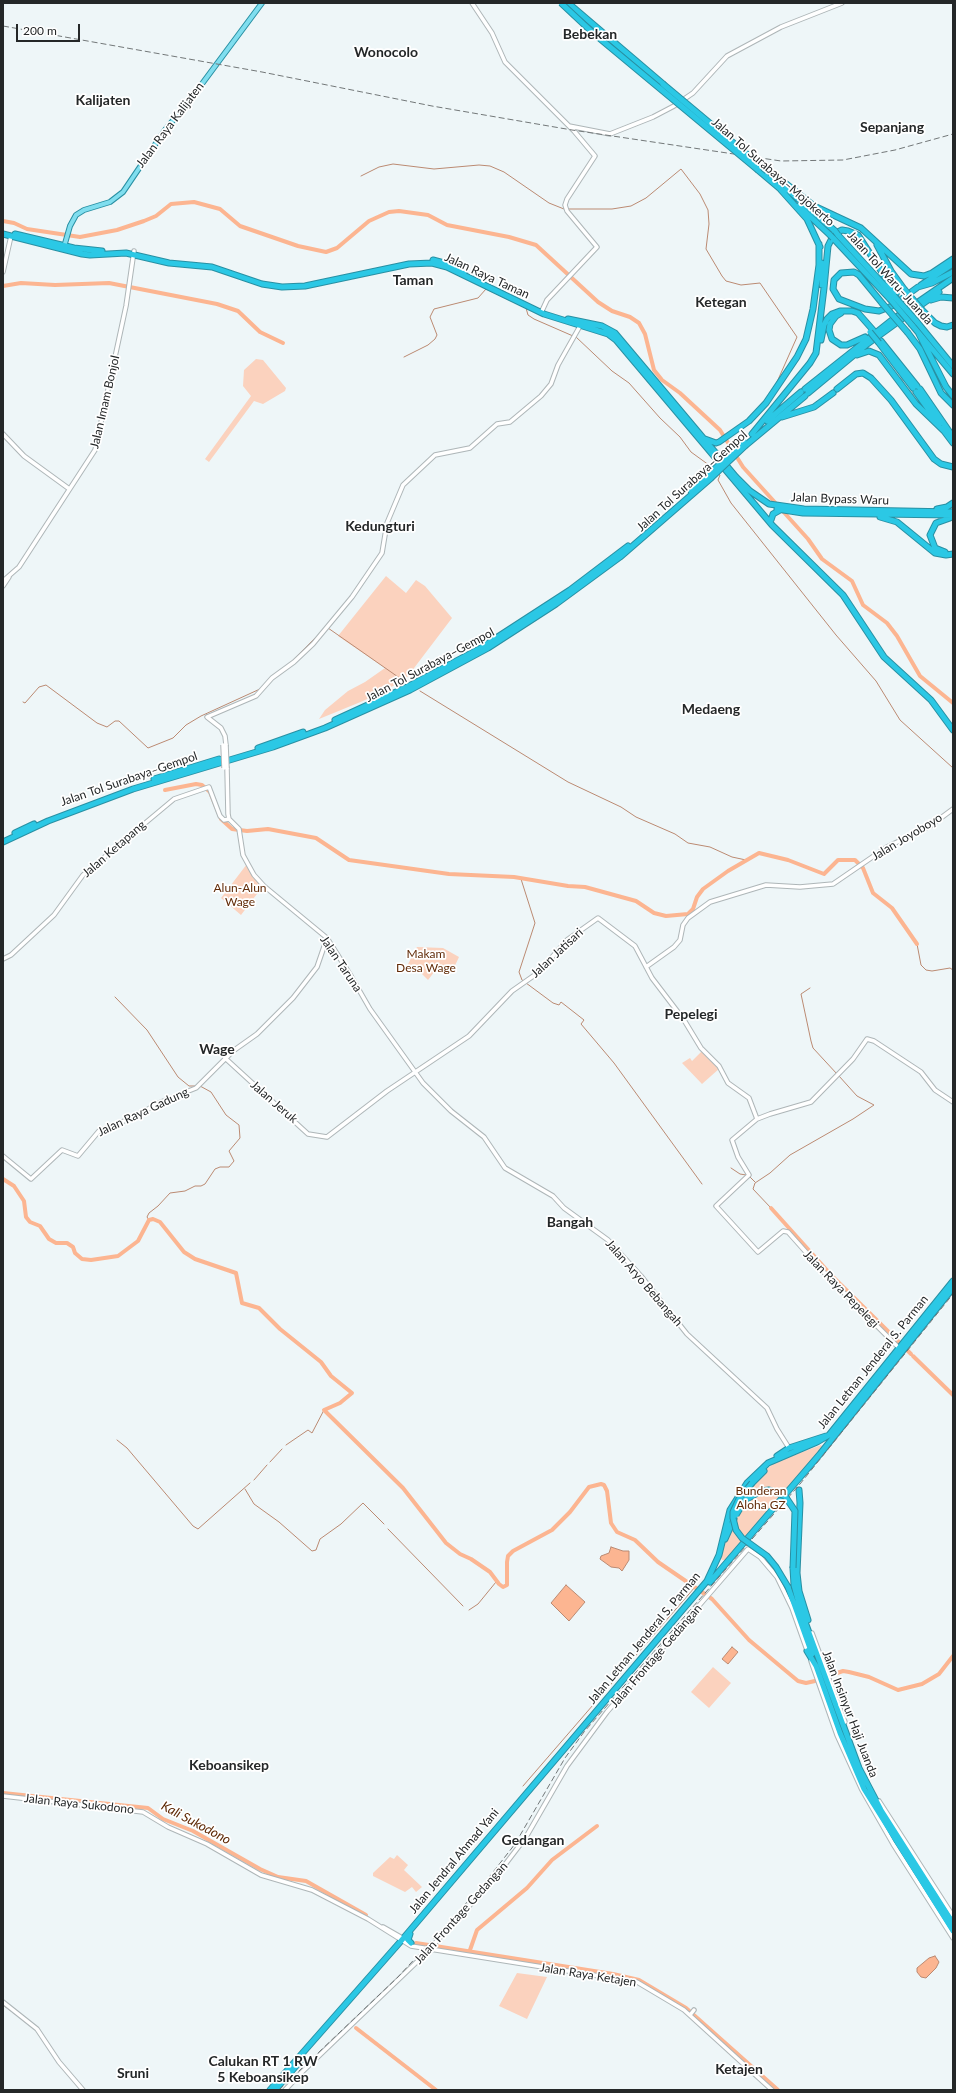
<!DOCTYPE html>
<html>
<head>
<meta charset="utf-8">
<style>
	body { margin:0 }
	#map { position:relative; width:956px; height:2093px; overflow:hidden; background:#eef6f8; font-family:Lato,sans-serif }
	canvas { display:block }
	.frame { position:absolute; inset:0; border:4px solid #242728; pointer-events:none }
	.scale { position:absolute; left:16px; top:24px; width:64px; height:18px; box-sizing:border-box; border:2px solid #242728; border-top:0; padding-left:5px; font-size:12px; line-height:14px; white-space:nowrap; color:#242728; -webkit-text-stroke:3px #fff; paint-order:stroke }
</style>
</head>
<body>
<div id="map">
<canvas width="956" height="2093"></canvas>
<div class="frame"></div>
<div class="scale">200 m</div>
</div>
<script>
const ctx = document.querySelector('canvas').getContext('2d');
ctx.lineJoin = 'round';
function fillPath(path, color) { ctx.fillStyle = color; ctx.fill(path, 'evenodd'); }
const poly = rows => new Path2D(rows.map(r => 'M' + r).join(''));
function stroke(path, color, width, dash) { ctx.strokeStyle = color; ctx.lineWidth = width; ctx.lineCap = dash ? 'butt' : 'round'; ctx.setLineDash(dash || []); ctx.stroke(path); }
function drawText(font, color, halo, rows, align = 'center') {
  ctx.font = font + ' Lato,sans-serif'; ctx.lineWidth = 3.5; ctx.setLineDash([]); ctx.textBaseline = 'middle'; ctx.strokeStyle = halo; ctx.fillStyle = color; for (const [text, x, y, turn = 0] of rows) {
    ctx.save(); ctx.translate(x, y); ctx.rotate((+turn || 0) * Math.PI / 180); ctx.textAlign = isNaN(turn) ? turn : align; if (halo) ctx.strokeText(text, 0, 0); ctx.fillText(text, 0, 0); ctx.restore();
  }
}
fillPath(poly([
	[256,359,263,360,286,388,285,391,263,404,254,401,209,462,205,459,251,396,243,386,244,370],
	[386,576,406,593,416,580,425,586,452,618,405,680,363,701,319,719,325,710,348,691,365,682,385,668,338,636],
	[247,864,263,886,241,915,221,898],
	[417,947,443,948,459,957,451,974,438,967,428,980,412,964,409,968,407,966],
	[702,1051,720,1068,702,1084,682,1063,690,1058,692,1061],
	[821,1445,823,1447,726,1560,722,1560,720,1557,741,1499,764,1471,776,1462],
	[713,1667,731,1683,709,1708,691,1692],
	[397,1855,408,1865,404,1870,422,1887,416,1892,412,1887,405,1892,373,1876,373,1873,390,1857,394,1859],
	[517,1973,547,1977,527,2019,499,2006]
]), '#fbd2be');
const water = poly([
	[611,1547,623,1551,629,1551,629,1560,622,1571,619,1568,611,1567,600,1559,601,1556,609,1553,611,1547],
	[566,1585,585,1602,569,1621,551,1603,566,1585],
	[732,1647,738,1652,728,1664,722,1659,732,1647],
	[935,1956,939,1962,936,1968,926,1978,921,1977,917,1972,917,1968,929,1958,935,1956]
]);
fillPath(water, '#fcb591');
stroke(water, '#bb8a72', 1);
stroke(poly([
	[361,176,379,167,393,164,434,169,479,165,490,166,504,172,549,203,564,209],
	[567,209,612,209,631,206,646,198,681,169,700,194,708,210,709,224,706,249,722,276,726,281,741,285,760,283,797,337,777,382],
	[576,337,612,371,629,383,660,418,680,437,691,452,713,468],
	[404,357,428,345,435,339,437,335,430,317,434,309,478,298,486,289,526,308,528,315,534,319,573,336],
	[718,474,720,475,718,480,731,503,836,635,876,681,900,720,953,768],
	[328,628,401,679],
	[292,661,326,627],
	[271,677,283,668],
	[420,691,568,782,621,807,636,817,675,834,688,843,710,847,732,857,746,860],
	[23,702,25,703,39,687,46,685,97,723,107,727,115,721,119,721,148,748,173,738,186,725,201,716,260,689],
	[521,879,535,923,519,972,522,980,553,1003,559,1005,561,1002,584,1020,581,1024,614,1063,702,1184],
	[917,944,921,965,926,970,932,971,950,968,953,970],
	[810,988,801,994,811,1041,813,1048,837,1074],
	[115,997,147,1030,178,1077,189,1086,195,1086],
	[731,1168,740,1174,746,1175],
	[749,1176,755,1182],
	[771,1208,753,1189,755,1183,770,1173,790,1155,853,1119,874,1105,857,1096,839,1076],
	[149,1220,147,1217,149,1213,158,1206,170,1193,185,1191,195,1186,201,1186,205,1184,215,1169,220,1167,229,1167,234,1161,229,1151,240,1138,239,1125,226,1115,211,1092,200,1086],
	[117,1440,127,1448,193,1526,198,1529,250,1483],
	[286,1445,308,1430,312,1433,324,1410],
	[270,1462,282,1449],
	[254,1480,267,1465],
	[245,1489,254,1504,279,1522,312,1551,316,1550,320,1539,341,1524,363,1503,384,1524],
	[388,1529,463,1606],
	[469,1610,478,1604,496,1582],
	[523,1786,695,1587],
	[3,2005,15,2014]
]), '#bb8a72', 1);
stroke(poly([
	[3,221,14,223,27,229,80,237,117,230,144,221,156,216,171,204,194,202,220,209,240,226,298,246,326,252,337,248,369,221,389,212,399,211,428,215,447,225,509,237,536,245,598,302,612,311,630,317,639,323,645,334,654,370,662,380,680,393,720,430,743,467,808,539,822,559,852,581,863,605,887,623,897,636,920,676,953,703],
	[3,286,21,283,55,285,109,283,217,304,238,311,260,332,283,343],
	[165,790,196,784,202,785,210,792,221,819,232,829,247,831,268,829,316,838,349,860,449,874,514,877,568,886,585,887,636,901,654,913,666,916,688,914,693,909,697,897,703,889,728,871,759,853,788,860,824,874,838,860,855,860,863,868,873,893,892,908,917,944],
	[3,1179,14,1186,24,1201,26,1217,30,1222,40,1226,49,1239,56,1243,67,1243,73,1247,75,1253,82,1259,91,1260,118,1256,138,1241,149,1220,153,1219,160,1222,184,1252,195,1259,236,1273,242,1303,259,1308,280,1329,321,1362,331,1376,352,1393,340,1403,324,1410,403,1488,446,1543,460,1554,471,1559,490,1572,499,1584,503,1587,507,1585,507,1562,508,1556,513,1551,552,1530,570,1512,589,1487,601,1484,604,1485,607,1491,611,1523,617,1532,635,1540,658,1562,712,1599,749,1640,798,1681,806,1683,815,1681],
	[771,1208,833,1277,911,1354],
	[913,1356,953,1395],
	[831,1675,843,1671,849,1672,869,1677,898,1690,922,1684,939,1674,953,1656],
	[3,1793,148,1808,163,1819,193,1831,260,1869,278,1877,306,1881,366,1915],
	[416,1943,613,1974,639,1980,686,2008,778,2090],
	[470,1950,477,1930,527,1888,552,1860,597,1826],
	[356,2028,436,2090]
]), '#fcb591', 4);
stroke(poly([
	[901,377,904,381],
	[911,390,914,394]
]), '#c6cdce', 5, [5, 2.5]);
const secondary = poly([
	[472,3,492,33,505,62,574,131,595,156,567,199,565,205,567,211,597,247,547,300,541,313],
	[569,126,610,134,653,117,674,106,693,93,727,56,781,27,842,3],
	[3,272,11,236],
	[3,434,24,456,68,488],
	[3,581,19,567,95,450,126,306,134,251],
	[3,586,9,577],
	[207,717,256,696,272,678,294,662,313,644,352,597,382,553,387,523,403,485,435,455,470,448,497,424,510,422,541,396,551,384,558,365,580,326],
	[207,717,221,728,225,736,226,745],
	[227,768,228,814,229,819,239,829,243,855,254,875,264,886,327,938,351,976,370,1009,423,1083,451,1111,484,1137,505,1168,553,1196,564,1208,608,1240,641,1276,687,1334,767,1408,777,1429,789,1448],
	[3,959,11,955,54,915,83,875,174,799,209,787,220,816,224,820,229,819],
	[646,967,674,947,680,940,683,925,688,918,710,902,766,885,800,887,833,884,887,847,930,826,953,809],
	[225,1058,308,1134,327,1137,387,1091,469,1036,512,991,539,972,567,940,598,918,635,946,652,978,684,1020,701,1048,719,1066,728,1083,749,1098,757,1119],
	[3,1156,31,1179,62,1150,78,1156,99,1131,139,1115,156,1104,196,1088,233,1051,257,1034,293,998,317,967,327,938],
	[899,1348,829,1278,788,1232,783,1231,758,1252,716,1206,749,1175,738,1157,732,1140,757,1119,770,1114,811,1102,853,1059,867,1039,874,1041,921,1072,935,1090,953,1102],
	[812,1633,845,1722],
	[811,1661,837,1735,862,1790,893,1844,953,1938],
	[3,1796,143,1812,168,1827,207,1844,261,1875,312,1890,368,1919,411,1946,637,1982,684,2010,772,2090],
	[879,1801,953,1916],
	[383,1927,404,1939],
	[3,2002,37,2029,59,2062,83,2090],
	[690,2015,694,2010],
	[285,2090,301,2073,424,1955,494,1879,526,1837,567,1766,607,1712,748,1549,760,1557,777,1577,792,1608,808,1653]
]);
const primary = poly([
	[64,247,70,226,76,215,84,210,110,202,123,192,165,130,190,100,262,3]
]);
const highway = poly([
	[568,3,663,84],
	[758,170,784,192],
	[770,171,814,206,861,228,911,274,924,276,932,273,953,259],
	[786,188,835,231],
	[781,190,807,219,820,247],
	[799,206,830,235],
	[3,234,82,254,90,255,126,253,169,263,212,267,262,284,282,287,305,286,409,264,432,263,447,267,544,314,608,334,616,340,772,525,843,595,884,657,931,700,953,730],
	[15,234,74,248,102,251],
	[838,235,894,296],
	[833,238,890,299],
	[877,245,891,271,904,289],
	[433,260,444,263,464,272],
	[822,285,822,263],
	[921,285,953,264],
	[931,300,941,297,953,298],
	[882,303,859,275,854,272,841,273,834,280,833,289,839,299,865,309,879,311,892,306,918,287,932,283,953,272],
	[922,310,935,323,941,326,947,327,953,325],
	[841,313,836,316,830,324,829,330,832,339,841,345,847,345,865,337],
	[568,319,602,326,615,333,736,477,750,491,769,504,804,509,953,512],
	[917,322,953,366],
	[912,325,953,374],
	[908,333,920,349,941,393,953,405],
	[919,334,946,387,953,396],
	[821,340,824,325,827,319,832,314,840,311,852,311,858,313,873,330],
	[881,341,917,386],
	[879,343,913,388],
	[857,355,869,351,879,355,916,404,945,432],
	[805,389,892,320,953,278],
	[837,389,856,374,863,373,871,378,891,400,934,459,941,464,953,467],
	[920,389,953,437],
	[916,392,939,424],
	[808,393,866,345,939,292],
	[782,417,814,407,833,393],
	[767,421,801,392],
	[944,431,953,443],
	[752,434,810,363,816,353,824,288,828,246,834,234,842,230,848,231,858,235,896,294],
	[705,439,716,443,719,442,749,421,766,403,797,357,806,339,813,309,819,265,819,244],
	[746,445,805,396],
	[691,491,708,475],
	[777,509,803,513,953,515],
	[937,509,947,507,953,503],
	[880,517,897,522,935,553,946,555,953,554],
	[771,520,773,514,780,510],
	[945,552,935,548,930,535,936,523,950,518],
	[335,720,407,687,479,649,570,590,628,546],
	[258,748,303,732],
	[154,779,219,759],
	[15,833,34,824],
	[3,842,48,821,133,789,273,747,325,728,410,690,488,648,556,604,620,557,711,478],
	[777,1456,789,1448,826,1436],
	[752,1483,764,1471],
	[799,1490,800,1503,797,1573,799,1591,808,1620],
	[725,1539,734,1519],
	[793,1568,794,1585,801,1611,859,1768,881,1810,953,1923],
	[710,1582,820,1454,953,1288],
	[788,1587,812,1654],
	[807,1651,816,1666,840,1733,864,1789,953,1931],
	[410,1934,408,1940,411,1943],
	[270,2090,401,1941,707,1581,719,1555,730,1510,747,1483,768,1463,817,1442,829,1435,953,1281],
	[275,2090,303,2058]
]);
stroke(secondary, '#aeb6b8', 5.5);
stroke(primary, '#2990a3', 6);
stroke(highway, '#2990a3', 7);
stroke(secondary, '#fff', 3.5);
stroke(primary, '#80deef', 4);
stroke(highway, '#2bc8e5', 5);
stroke(poly([
	[3,26,262,72,432,106,572,130,781,161,843,160,895,150,953,134],
	[279,2090,398,1977,483,1885,515,1844,565,1758,584,1732,800,1484,953,1294]
]), '#727778', 1, [6, 3]);
const secondaryBridge = poly([
	[223,745,224,768],
	[226,745,227,768]
]);
const highwayBridge = poly([
	[561,3,592,32,758,170],
	[663,84,767,171],
	[835,231,838,235],
	[830,235,833,238],
	[904,289,922,310],
	[894,296,917,322],
	[890,299,912,325],
	[882,303,908,333],
	[870,332,879,343],
	[708,475,744,441],
	[711,478,746,445],
	[752,1483,739,1499,733,1512,733,1518,736,1530,742,1538,767,1556,776,1567,788,1587],
	[736,1515,745,1500,761,1491,769,1490,785,1496,795,1511,793,1568]
]);
stroke(secondaryBridge, '#aeb6b8', 5.5, []);
stroke(highwayBridge, '#2990a3', 7, []);
stroke(secondaryBridge, '#fff', 3.5);
stroke(highwayBridge, '#2bc8e5', 5);
drawText('12px', '#242728', '#fff', [
	["Jalan Raya Kalijaten",170,125,-53],
	["Jalan Tol Surabaya–Mojokerto",773,172,41],
	["Jalan Raya Taman",487,276,25],
	["Jalan Tol Waru–Juanda",890,278,48],
	["Jalan Imam Bonjol",105,402,-77],
	["Jalan Tol Surabaya–Gempol",692,481,-42],
	["Jalan Bypass Waru",840,499,2],
	["Jalan Tol Surabaya–Gempol",430,665,-28],
	["Jalan Tol Surabaya–Gempol",129,779,-19],
	["Jalan Joyoboyo",907,837,-31],
	["Jalan Ketapang",114,849,-41],
	["Jalan Jatisari",557,953,-43],
	["Jalan Taruna",341,964,56],
	["Jalan Jeruk",274,1102,41],
	["Jalan Raya Gadung",143,1112,-25],
	["Jalan Aryo Bebangah",644,1283,49],
	["Jalan Raya Pepelegi",841,1289,46],
	["Jalan Letnan Jenderal S. Parman",873,1362,-51],
	["Jalan Letnan Jenderal S. Parman",644,1638,-50],
	["Jalan Frontage Gedangan",656,1656,-49],
	["Jalan Insinyur Haji Juanda",850,1714,69],
	["Jalan Raya Sukodono",79,1804,6],
	["Jalan Jendral Ahmad Yani",454,1861,-50],
	["Jalan Frontage Gedangan",461,1913,-48],
	["Jalan Raya Ketajen",588,1975,9]
]);
drawText('12px', '#622c09', '#fff', [
	["Alun-Alun",240,888],
	["Wage",240,902],
	["Makam",426,954],
	["Desa Wage",426,968],
	["Bunderan",761,1491],
	["Aloha GZ",761,1505]
]);
drawText('italic 13px', '#5d2804', '#fff', [
	["Kali Sukodono",196,1823,28]
]);
drawText('bold 14px', '#242728', '#fff', [
	["Bebekan",590,34],
	["Wonocolo",386,52],
	["Kalijaten",103,100],
	["Sepanjang",892,127],
	["Taman",413,280],
	["Ketegan",721,302],
	["Kedungturi",380,526],
	["Medaeng",711,709],
	["Pepelegi",691,1014],
	["Wage",217,1049],
	["Bangah",570,1222],
	["Keboansikep",229,1765],
	["Gedangan",533,1840],
	["Calukan RT 1 RW",263,2061],
	["5 Keboansikep",263,2077],
	["Ketajen",739,2069],
	["Sruni",133,2073]
]);
</script>
</body>
</html>
